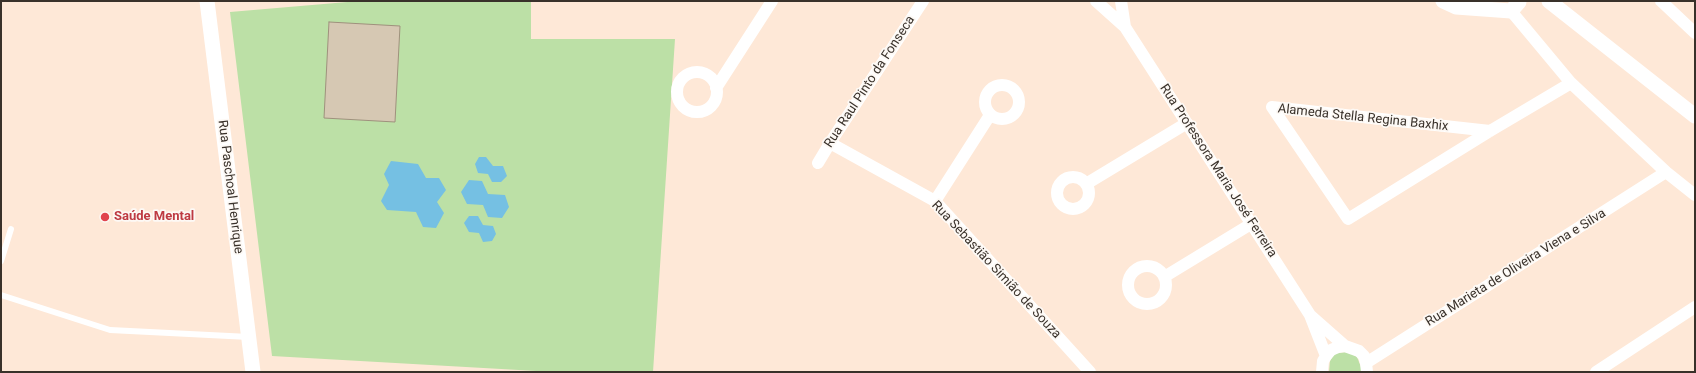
<!DOCTYPE html>
<html>
<head>
<meta charset="utf-8">
<style>
	body { margin:0 }
	#map { position:relative; width:1696px; height:373px; overflow:hidden; background:#fee8d7; font-family:Roboto,sans-serif }
	canvas { display:block }
	.frame { position:absolute; inset:0; border:2px solid #39312a; pointer-events:none }
</style>
</head>
<body>
<div id="map">
<canvas width="1696" height="373"></canvas>
<div class="frame"></div>
</div>
<script>
const ctx = document.querySelector('canvas').getContext('2d');
ctx.lineJoin = 'round';
function fillPath(path, color) { ctx.fillStyle = color; ctx.fill(path, 'evenodd'); }
const poly = rows => new Path2D(rows.map(r => 'M' + r).join(''));
function stroke(path, color, width, dash) { ctx.strokeStyle = color; ctx.lineWidth = width; ctx.lineCap = dash ? 'butt' : 'round'; ctx.setLineDash(dash || []); ctx.stroke(path); }
function drawText(font, color, halo, rows, align = 'center') {
  ctx.font = font + ' Roboto,sans-serif'; ctx.lineWidth = 3.5; ctx.setLineDash([]); ctx.textBaseline = 'middle'; ctx.strokeStyle = halo; ctx.fillStyle = color; for (const [text, x, y, turn = 0] of rows) {
    ctx.save(); ctx.translate(x, y); ctx.rotate((+turn || 0) * Math.PI / 180); ctx.textAlign = isNaN(turn) ? turn : align; if (halo) ctx.strokeText(text, 0, 0); ctx.fillText(text, 0, 0); ctx.restore();
  }
}
fillPath(poly([
	[359,1,531,1,531,39,675,39,653,372,554,372,272,356,230,12],
	[1348,352,1357,357,1361,367,1361,372,1329,372,1330,361,1333,356,1337,353]
]), '#bce0a6');
fillPath(poly([
	[479,157,486,157,493,166,503,166,507,176,501,182,492,182,488,174,478,173,475,164],
	[391,161,418,164,426,178,439,178,446,190,437,202,444,213,436,228,423,227,416,212,387,210,381,201,389,185,384,174],
	[469,180,482,181,488,194,505,195,509,207,502,218,488,217,483,205,467,204,461,192],
	[469,216,478,216,483,225,493,226,496,234,492,241,483,242,479,233,469,232,464,223]
]), '#75c0e3');
const building = poly([
	[329,22,400,26,395,122,324,118,329,22]
]);
fillPath(building, '#d6c8b3');
stroke(building, '#9f917d', 1);
stroke(poly([
	[1,261,11,229],
	[1,295,110,330,249,337]
]), '#fff', 6);
stroke(poly([
	[1096,1,1125,27,1310,315,1326,356],
	[1121,1,1125,27],
	[1661,1,1695,33],
	[1511,11,1571,83,1666,172,1695,195],
	'677 92a20 20 0 1 1 40 0a20 20 0 1 1-40 0Z',
	'985 102a17 17 0 1 1 34 0a17 17 0 1 1-34 0Z',
	[716,88,772,1],
	[1272,107,1348,219,1490,131,1571,83],
	[1272,107,1490,131],
	[830,143,935,201,1090,372],
	[818,163,830,143,923,1],
	'1057 193a16 16 0 1 1 32 0a16 16 0 1 1-32 0Z',
	[1086,184,1187,123],
	[935,201,990,115],
	'1128 285a19 19 0 1 1 38 0a19 19 0 1 1-38 0Z',
	[1164,277,1251,224],
	[1311,316,1345,346],
	[1366,363,1666,172],
	[1322,372,1323,361,1326,356,1331,350,1338,347,1345,346,1359,351,1364,356,1366,363,1367,372],
	[1596,372,1695,307]
]), '#fff', 12);
stroke(poly([
	[207,1,253,372],
	[1443,1,1456,7,1511,11,1519,2],
	[1549,1,1695,116]
]), '#fff', 15);
for (const [x, y, r, color] of [
	[105,217,5,"#e0444e"]
]) { const dot = new Path2D(); dot.arc(x, y, r, 0, 2 * Math.PI); ctx.fillStyle = color; ctx.fill(dot); stroke(dot, '#fdf9f5', 1.5); }
drawText('13px', '#39312a', '#fdf9f5', [
	["Rua Raul Pinto da Fonseca",870,82,-57],
	["Alameda Stella Regina Baxhix",1363,118,6],
	["Rua Professora Maria José Ferreira",1218,171,57],
	["Rua Paschoal Henrique",230,187,83],
	["Rua Marieta de Oliveira Viena e Silva",1516,268,-32],
	["Rua Sebastião Simião de Souza",996,270,47]
]);
drawText('bold 13px', '#be3a42', '#fdf9f5', [
	["Saúde Mental",114,217]
], 'left');
</script>
</body>
</html>
